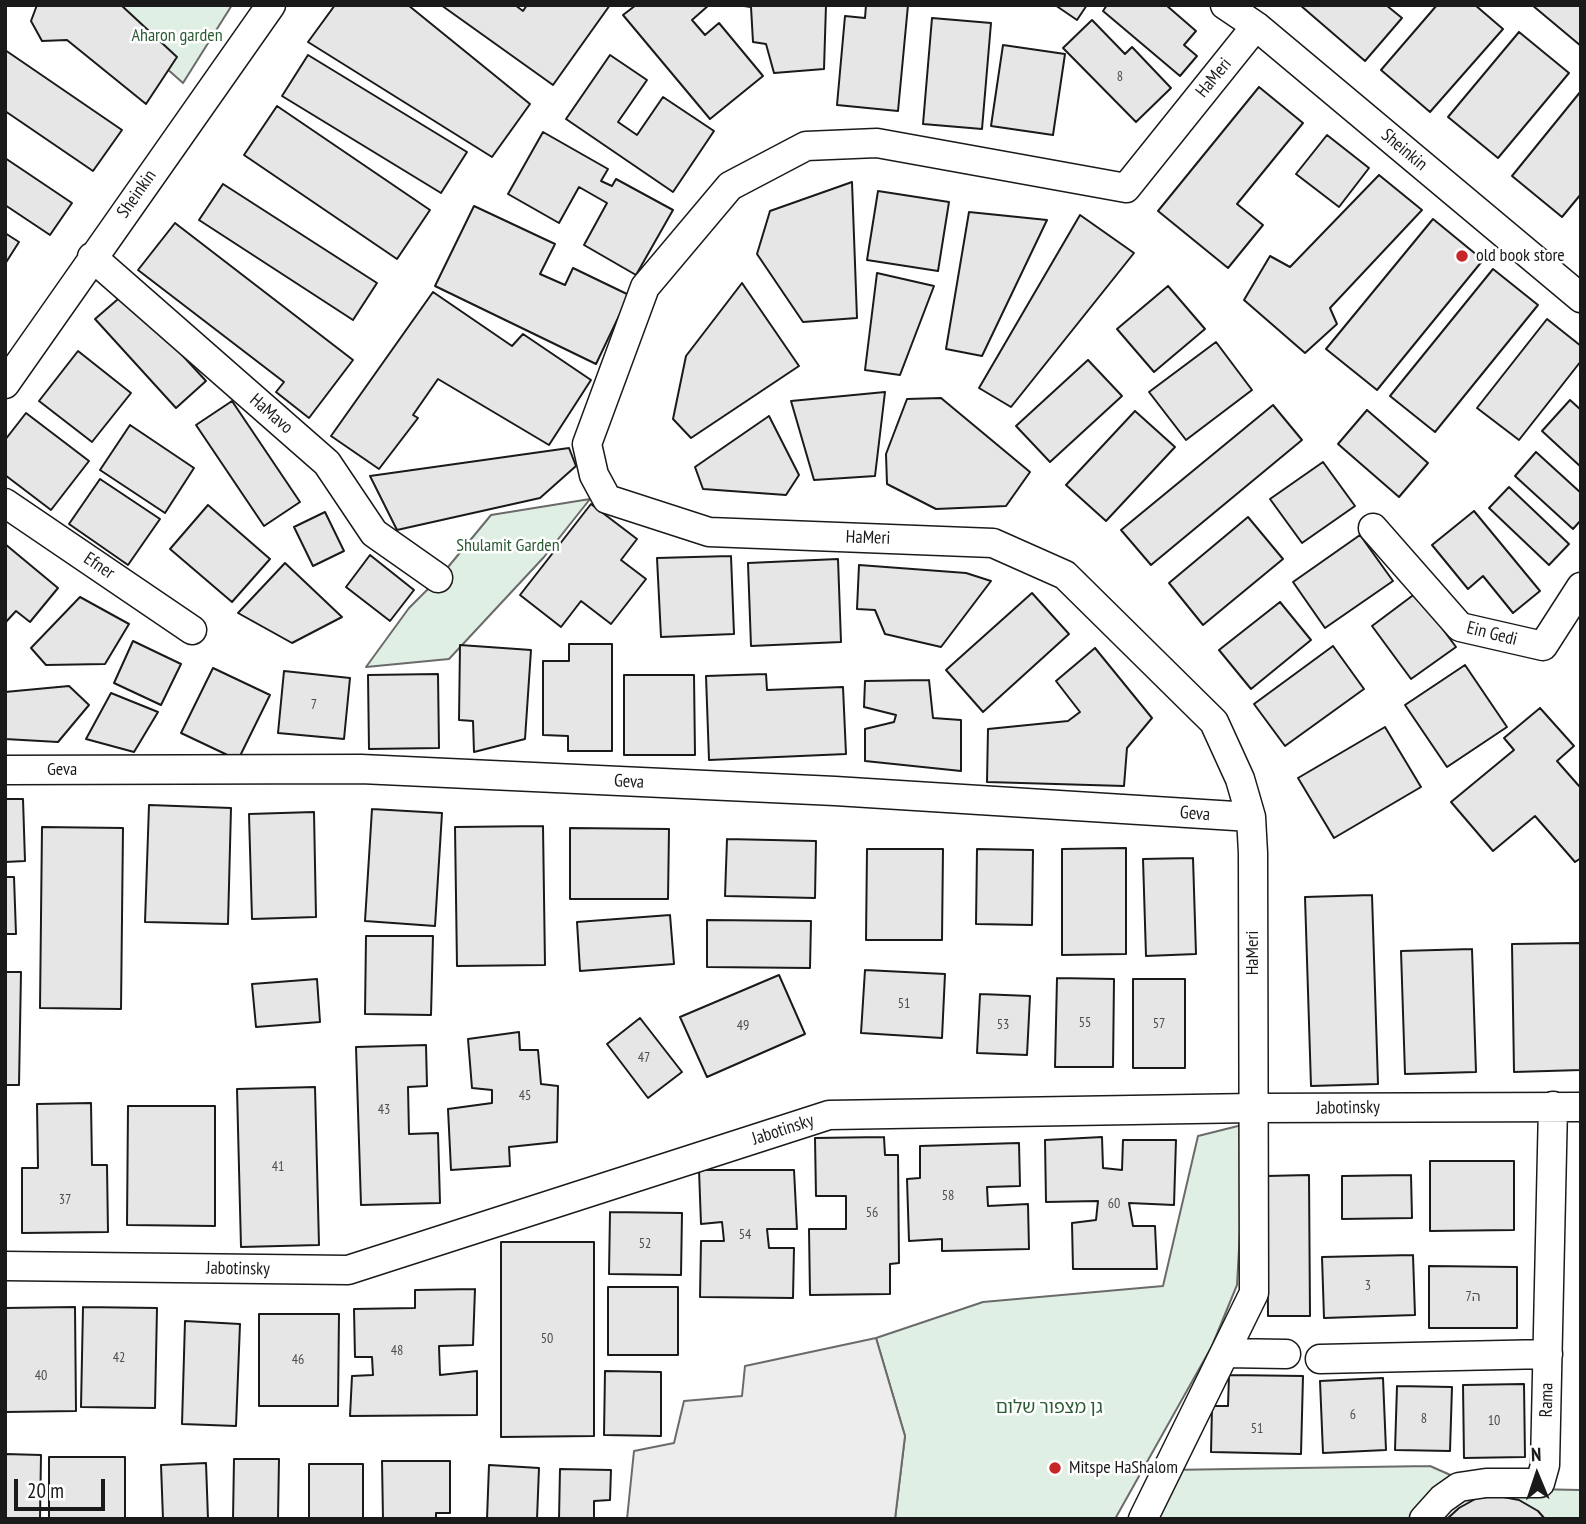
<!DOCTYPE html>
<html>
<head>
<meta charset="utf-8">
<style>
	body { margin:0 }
	#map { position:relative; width:1586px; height:1524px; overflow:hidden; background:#fff; font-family:"PT Sans Narrow",sans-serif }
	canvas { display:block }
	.frame { position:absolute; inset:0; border:7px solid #1a1a1a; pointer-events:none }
	.north { position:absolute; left:1502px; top:1440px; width:70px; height:70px; -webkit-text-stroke:5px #fff; paint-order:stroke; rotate:358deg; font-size:19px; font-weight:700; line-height:28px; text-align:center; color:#1a1a1a }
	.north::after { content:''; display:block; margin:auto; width:24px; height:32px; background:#1a1a1a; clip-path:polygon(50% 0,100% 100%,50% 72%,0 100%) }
	.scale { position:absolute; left:14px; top:1479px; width:91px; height:32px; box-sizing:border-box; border:4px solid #1a1a1a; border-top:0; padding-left:9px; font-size:21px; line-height:24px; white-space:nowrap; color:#1a1a1a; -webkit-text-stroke:5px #fff; paint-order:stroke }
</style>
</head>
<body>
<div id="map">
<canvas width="1586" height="1524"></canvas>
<div class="frame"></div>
<div class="north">N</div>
<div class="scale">20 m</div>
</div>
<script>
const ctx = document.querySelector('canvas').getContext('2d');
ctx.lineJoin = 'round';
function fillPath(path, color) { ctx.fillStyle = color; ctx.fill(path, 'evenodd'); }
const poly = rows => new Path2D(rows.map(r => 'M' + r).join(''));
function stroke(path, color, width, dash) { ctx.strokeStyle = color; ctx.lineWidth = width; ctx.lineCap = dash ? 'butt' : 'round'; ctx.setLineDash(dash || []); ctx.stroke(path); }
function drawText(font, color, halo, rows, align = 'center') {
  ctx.font = font + ' "PT Sans Narrow","Noto Sans Hebrew",sans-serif'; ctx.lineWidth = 5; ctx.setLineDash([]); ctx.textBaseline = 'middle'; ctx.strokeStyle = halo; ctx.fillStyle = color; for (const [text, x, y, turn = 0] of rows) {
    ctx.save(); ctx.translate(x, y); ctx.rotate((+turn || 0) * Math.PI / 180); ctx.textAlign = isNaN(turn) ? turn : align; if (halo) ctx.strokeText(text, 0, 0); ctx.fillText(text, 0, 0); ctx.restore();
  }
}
const green = poly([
	[95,5,232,5,183,83,95,5],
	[590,499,544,557,449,659,366,667,409,608,439,578,491,515,590,499],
	[1246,1124,1237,1285,1212,1346,1115,1519,895,1519,905,1436,876,1338,983,1302,1163,1286,1198,1136,1246,1124],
	[1430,1466,1480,1488,1581,1490,1581,1519,1143,1519,1167,1470,1430,1466]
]);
fillPath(green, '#e0efe3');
stroke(green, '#6a6a6a', 2);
const parking = poly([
	[876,1338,905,1436,895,1519,627,1519,634,1451,674,1443,684,1401,742,1396,745,1366,876,1338]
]);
fillPath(parking, '#ededed');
stroke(parking, '#6a6a6a', 2);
const building = poly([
	[37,5,121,5,177,57,146,104,67,40,42,41,31,21,37,5],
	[335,5,408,5,530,104,492,157,308,42,335,5],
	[441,5,515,5,523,11,527,5,610,5,553,85,441,5],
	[636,5,709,5,692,20,705,35,719,23,763,76,710,119,623,15,636,5],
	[737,5,826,5,824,69,774,73,766,44,753,42,751,7,737,5],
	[866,5,908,5,898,111,837,105,845,16,865,18,866,5],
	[1055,5,1087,5,1077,20,1055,5],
	[1107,5,1166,5,1196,31,1184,45,1197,56,1180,76,1103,11,1107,5],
	[1300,5,1386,5,1402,18,1365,61,1300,5],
	[1437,5,1475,5,1503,29,1430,112,1381,70,1437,5],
	[1532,5,1581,5,1581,46,1532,5],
	[932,18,991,23,982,129,923,124,932,18],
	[1092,20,1125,54,1132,47,1171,88,1136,122,1063,48,1092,20],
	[1519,32,1569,73,1498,158,1448,117,1519,32],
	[1003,45,1065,54,1053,135,991,126,1003,45],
	[5,50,122,130,93,171,5,111,5,50],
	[308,55,467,152,441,193,282,96,308,55],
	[610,55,647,80,618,122,637,135,663,97,714,131,673,192,566,119,610,55],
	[1259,87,1303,123,1237,204,1263,225,1228,268,1158,211,1259,87],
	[1581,91,1581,194,1562,217,1512,176,1581,91],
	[277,106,430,210,397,259,244,155,277,106],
	[543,132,608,169,601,181,612,186,616,179,673,210,636,275,584,245,607,203,579,187,559,223,508,194,543,132],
	[1327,135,1369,168,1339,207,1296,174,1327,135],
	[5,158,72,203,50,235,5,205,5,158],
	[1379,175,1422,210,1330,308,1337,324,1305,353,1244,300,1270,256,1290,267,1379,175],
	[852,182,857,318,803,322,757,254,770,211,852,182],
	[223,184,377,283,353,320,199,220,223,184],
	[878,191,949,202,938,271,867,260,878,191],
	[474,206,555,244,540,274,565,285,573,268,629,295,596,364,435,286,474,206],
	[969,212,1047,220,982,356,946,349,969,212],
	[1080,215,1134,253,1011,407,979,388,1080,215],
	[1433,219,1483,260,1377,390,1326,349,1433,219],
	[175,223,353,360,309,418,276,392,284,382,138,270,175,223],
	[5,233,19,242,5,264,5,233],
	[1493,269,1538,305,1435,432,1390,396,1493,269],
	[877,273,934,286,900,375,865,370,877,273],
	[742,283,799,366,691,438,673,419,686,356,742,283],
	[1168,286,1205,329,1154,372,1117,329,1168,286],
	[433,292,512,346,523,334,591,380,549,445,438,379,413,415,418,418,379,469,331,436,433,292],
	[125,293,206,381,176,408,95,319,125,293],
	[1547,319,1581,346,1581,361,1519,440,1477,408,1547,319],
	[1216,342,1252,390,1186,440,1149,392,1216,342],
	[78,351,131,393,92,442,39,401,78,351],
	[1088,360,1122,396,1050,462,1016,426,1088,360],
	[885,392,875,476,814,480,791,401,885,392],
	[941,398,1030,472,1006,506,936,509,887,484,886,454,907,399,941,398],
	[1570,400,1581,410,1581,467,1542,431,1570,400],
	[232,401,300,502,264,526,196,425,232,401],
	[1273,405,1302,440,1151,565,1121,530,1273,405],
	[1367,410,1428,463,1399,497,1338,444,1367,410],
	[1135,411,1175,447,1106,521,1066,485,1135,411],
	[26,413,89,461,51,510,5,475,5,440,26,413],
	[769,416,799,475,786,495,703,489,695,467,769,416],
	[130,425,194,468,165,513,100,470,130,425],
	[569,448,576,466,540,498,397,530,370,476,569,448],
	[1536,452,1581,493,1581,520,1573,529,1515,476,1536,452],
	[1323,462,1355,506,1302,543,1270,499,1323,462],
	[100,479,160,519,128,565,69,524,100,479],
	[1509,487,1569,544,1549,565,1489,508,1509,487],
	[591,504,637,539,621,560,646,579,611,624,581,601,561,627,520,595,591,504],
	[208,505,270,559,232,602,170,549,208,505],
	[1474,511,1540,591,1513,613,1483,576,1468,589,1432,545,1474,511],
	[325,512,344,551,313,566,294,527,325,512],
	[1248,517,1283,559,1203,625,1169,583,1248,517],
	[1360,535,1393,581,1325,628,1293,582,1360,535],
	[5,544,58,588,30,622,16,611,5,623,5,544],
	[370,555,414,590,390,621,346,587,370,555],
	[731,556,734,634,661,637,657,558,731,556],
	[838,559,841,642,751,646,748,563,838,559],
	[285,563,342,617,292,643,238,613,285,563],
	[859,565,966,573,991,581,941,647,885,634,875,610,857,609,859,565],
	[1032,593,1069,634,983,712,946,670,1032,593],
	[1416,593,1456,647,1411,679,1372,626,1416,593],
	[80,597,129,624,105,664,46,665,31,648,80,597],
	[1280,602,1311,640,1251,689,1219,650,1280,602],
	[133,641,181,664,161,705,114,683,133,641],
	[569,644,612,644,612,751,568,751,568,736,543,735,543,661,569,661,569,644],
	[460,645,531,650,525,739,474,752,473,721,459,720,460,645],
	[1333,646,1364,689,1285,746,1254,704,1333,646],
	[1095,648,1152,718,1127,748,1124,786,987,782,988,729,1068,721,1080,712,1056,681,1095,648],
	[1465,665,1507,727,1447,767,1405,705,1465,665],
	[213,668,270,695,238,760,181,733,213,668],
	[284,671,350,678,344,739,278,733,284,671],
	[438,674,439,748,369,749,368,675,438,674],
	[766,674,767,690,843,687,846,754,709,760,706,676,766,674],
	[624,675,694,675,695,755,624,755,624,675],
	[929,680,933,718,961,720,961,771,865,761,865,729,894,722,896,715,864,707,865,681,929,680],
	[69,686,89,705,58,742,5,739,5,692,69,686],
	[111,693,158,712,134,752,86,739,111,693],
	[1540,708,1574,746,1557,761,1579,786,1581,785,1581,858,1575,862,1535,816,1493,851,1451,802,1514,750,1504,738,1540,708],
	[1385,727,1421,787,1334,838,1298,778,1385,727],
	[5,799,23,799,25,861,5,862,5,799],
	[149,805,231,808,228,924,145,922,149,805],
	[372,809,442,813,435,926,365,921,372,809],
	[314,812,316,917,252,919,249,814,314,812],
	[543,826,545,965,457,966,455,827,543,826],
	[42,827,123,828,121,1009,40,1008,42,827],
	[570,828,669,829,668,899,570,899,570,828],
	[727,839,816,841,815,898,725,896,727,839],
	[1126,848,1126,954,1062,955,1062,849,1126,848],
	[867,849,943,849,942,940,866,940,867,849],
	[977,849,1033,850,1032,925,976,924,977,849],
	[1193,858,1196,954,1146,956,1143,859,1193,858],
	[5,877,14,877,16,934,5,934,5,877],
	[1372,895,1378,1084,1311,1086,1305,897,1372,895],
	[670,915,674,964,580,971,577,922,670,915],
	[707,920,811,921,810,968,707,967,707,920],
	[366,936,433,936,431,1015,365,1014,366,936],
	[1581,943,1581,1070,1514,1072,1512,944,1581,943],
	[1472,949,1476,1072,1405,1074,1401,951,1472,949],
	[865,970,945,974,942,1038,861,1033,865,970],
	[5,972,21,972,19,1085,5,1085,5,972],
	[779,975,805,1034,707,1077,680,1017,779,975],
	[1057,978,1114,979,1113,1067,1055,1067,1057,978],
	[317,979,320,1022,256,1027,252,984,317,979],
	[1133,979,1185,979,1185,1068,1133,1068,1133,979],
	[980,994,1030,996,1027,1055,977,1053,980,994],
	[640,1018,682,1072,648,1098,607,1044,640,1018],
	[519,1032,520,1050,538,1050,541,1084,558,1086,557,1142,509,1147,510,1166,451,1170,448,1109,492,1103,492,1090,472,1088,468,1039,519,1032],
	[426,1045,427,1086,408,1087,409,1134,438,1133,440,1203,361,1205,356,1047,426,1045],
	[315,1087,319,1245,241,1247,237,1089,315,1087],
	[91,1103,92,1165,107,1165,108,1232,22,1233,22,1168,38,1168,37,1104,91,1103],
	[128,1106,215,1106,215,1226,127,1225,128,1106],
	[884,1137,885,1155,898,1155,899,1263,890,1264,890,1294,810,1295,809,1229,846,1229,846,1196,816,1196,815,1138,884,1137],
	[1102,1137,1103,1168,1122,1170,1123,1140,1176,1140,1174,1205,1129,1203,1133,1226,1155,1226,1157,1269,1073,1269,1072,1223,1096,1220,1098,1201,1046,1202,1045,1140,1102,1137],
	[1019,1143,1020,1186,987,1187,988,1206,1028,1204,1029,1249,942,1251,942,1239,909,1241,907,1179,920,1178,920,1146,1019,1143],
	[1430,1161,1514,1161,1514,1230,1430,1231,1430,1161],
	[699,1170,794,1170,797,1229,767,1229,769,1248,794,1248,793,1298,700,1297,701,1241,724,1241,722,1222,701,1224,699,1170],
	[1309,1175,1310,1316,1268,1316,1267,1176,1309,1175],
	[1411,1175,1412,1218,1342,1219,1342,1176,1411,1175],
	[610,1212,682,1213,681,1275,609,1274,610,1212],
	[501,1242,594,1242,594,1436,501,1437,501,1242],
	[1413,1255,1415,1315,1324,1318,1322,1257,1413,1255],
	[1429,1266,1517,1267,1517,1328,1429,1328,1429,1266],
	[608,1287,678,1287,678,1355,608,1355,608,1287],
	[475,1289,473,1345,439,1346,440,1375,477,1371,477,1415,350,1416,352,1376,373,1375,372,1357,355,1357,354,1309,415,1308,415,1290,475,1289],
	[75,1307,76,1411,6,1412,5,1308,75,1307],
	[83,1307,157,1308,155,1408,81,1407,83,1307],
	[259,1314,339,1314,338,1406,259,1406,259,1314],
	[185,1321,240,1324,236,1426,182,1424,185,1321],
	[605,1371,661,1372,661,1436,604,1435,605,1371],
	[1229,1375,1303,1376,1301,1454,1211,1452,1212,1406,1228,1406,1229,1375],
	[1383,1378,1386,1450,1323,1453,1320,1381,1383,1378],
	[1524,1384,1525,1457,1464,1458,1463,1385,1524,1384],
	[1397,1386,1452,1387,1450,1451,1395,1450,1397,1386],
	[5,1454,41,1455,40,1519,5,1519,5,1454],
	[49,1457,125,1457,125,1519,49,1519,49,1457],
	[234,1459,279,1459,278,1519,233,1519,234,1459],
	[382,1461,450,1461,450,1513,436,1513,436,1519,383,1519,382,1461],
	[206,1463,208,1519,163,1519,161,1465,206,1463],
	[309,1464,363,1464,363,1519,309,1519,309,1464],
	[489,1465,539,1468,537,1519,487,1519,489,1465],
	[560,1469,611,1470,610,1500,594,1501,594,1519,559,1519,560,1469],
	[1498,1496,1519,1500,1538,1511,1545,1519,1447,1519,1459,1508,1477,1498,1498,1496]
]);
fillPath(building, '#e6e6e6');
stroke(building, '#1a1a1a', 2);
const minor = poly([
	[1225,5,1256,26,1581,298],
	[92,257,327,463,374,533,438,578],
	[5,384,271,5],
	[5,503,192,630],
	[1373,528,1460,627,1543,646,1581,587],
	[5,770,361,769,835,791,1251,817],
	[5,1266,348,1270,829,1115,1253,1108,1581,1107],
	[1225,1353,1286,1354],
	[1320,1359,1548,1354],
	[1143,1519,1254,1293,1253,853,1251,817,1240,779,1214,722,1065,575,993,543,709,532,607,499,594,475,587,444,645,287,730,186,806,146,877,143,1126,188,1256,26],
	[1424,1519,1442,1499,1459,1487,1486,1483,1540,1483,1545,1465,1553,1106]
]);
stroke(minor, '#1a1a1a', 31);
stroke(minor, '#fff', 28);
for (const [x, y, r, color] of [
	[1462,256,7,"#c62828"],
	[1055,1468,7,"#c62828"]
]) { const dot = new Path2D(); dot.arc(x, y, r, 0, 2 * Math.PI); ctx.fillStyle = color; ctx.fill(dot); stroke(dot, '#fff', 2.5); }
drawText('14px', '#4d4d4d', null, [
	["8",1120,77],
	["7",314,705],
	["51",904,1004],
	["55",1085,1023],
	["57",1159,1024],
	["53",1003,1025],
	["49",743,1026],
	["47",644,1058],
	["45",525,1096],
	["43",384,1110],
	["41",278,1167],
	["58",948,1196],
	["37",65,1200],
	["60",1114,1204],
	["56",872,1213],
	["54",745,1235],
	["52",645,1244],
	["3",1368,1286],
	["7ה",1473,1297],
	["50",547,1339],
	["48",397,1351],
	["42",119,1358],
	["46",298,1360],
	["40",41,1376],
	["6",1353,1415],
	["8",1424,1419],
	["10",1494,1421],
	["51",1257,1429]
]);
drawText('18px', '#2b5a34', '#fff', [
	["Aharon garden",177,36],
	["Shulamit Garden",508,546],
	["גן מצפור שלום",1049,1408]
]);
drawText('18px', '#1a1a1a', '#fff', [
	["HaMeri",1214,78,-51],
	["Sheinkin",1404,150,40],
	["Sheinkin",137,194,-55],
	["HaMavo",271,414,41],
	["HaMeri",868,538,2],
	["Efner",99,566,34],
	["Ein Gedi",1492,634,14],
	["Geva",62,770],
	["Geva",629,782,3],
	["Geva",1195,814,4],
	["HaMeri",1253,953,-90],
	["Jabotinsky",1348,1108,-1],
	["Jabotinsky",783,1130,-18],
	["Jabotinsky",238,1269,1],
	["Rama",1547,1400,-89]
]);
drawText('18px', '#1a1a1a', '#fff', [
	["old book store",1476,256],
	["Mitspe HaShalom",1069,1468]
], 'left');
</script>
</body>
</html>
